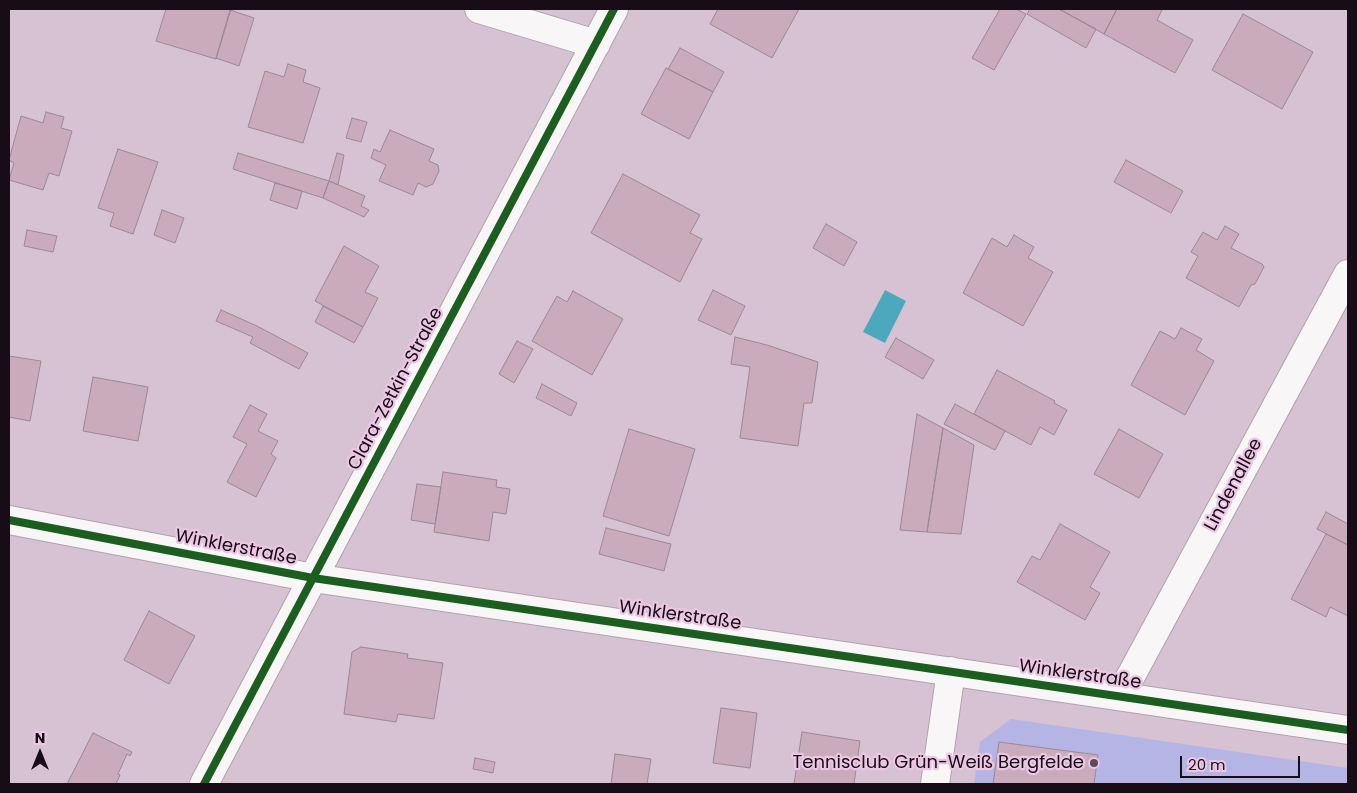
<!DOCTYPE html>
<html>
<head>
<meta charset="utf-8">
<style>
	body { margin:0 }
	#map { position:relative; width:1357px; height:793px; overflow:hidden; background:#d6c2d2; font-family:Poppins,sans-serif }
	canvas { display:block }
	.frame { position:absolute; inset:0; border:10px solid #180c16; pointer-events:none }
	.north { position:absolute; left:15px; top:728px; width:50px; height:50px; -webkit-text-stroke:4px #ebc7e4; paint-order:stroke; rotate:0deg; font-size:14px; font-weight:700; line-height:20px; text-align:center; color:#180c16 }
	.north::after { content:''; display:block; margin:auto; width:18px; height:22px; background:#180c16; clip-path:polygon(50% 0,100% 100%,50% 72%,0 100%) }
	.scale { position:absolute; left:1180px; top:756px; width:120px; height:22px; box-sizing:border-box; border:2px solid #180c16; border-top:0; padding-left:6px; font-size:15px; line-height:18px; white-space:nowrap; color:#180c16; -webkit-text-stroke:4px #ebc7e4; paint-order:stroke }
</style>
</head>
<body>
<div id="map">
<canvas width="1357" height="793"></canvas>
<div class="frame"></div>
<div class="north">N</div>
<div class="scale">20 m</div>
</div>
<script>
const ctx = document.querySelector('canvas').getContext('2d');
ctx.lineJoin = 'round';
function fillPath(path, color) { ctx.fillStyle = color; ctx.fill(path, 'evenodd'); }
const poly = rows => new Path2D(rows.map(r => 'M' + r).join(''));
function stroke(path, color, width, dash) { ctx.strokeStyle = color; ctx.lineWidth = width; ctx.lineCap = dash ? 'butt' : 'round'; ctx.setLineDash(dash || []); ctx.stroke(path); }
function drawText(font, color, halo, rows, align = 'center') {
  ctx.font = font + ' Poppins,sans-serif'; ctx.lineWidth = 4.5; ctx.setLineDash([]); ctx.textBaseline = 'middle'; ctx.strokeStyle = halo; ctx.fillStyle = color; for (const [text, x, y, turn = 0] of rows) {
    ctx.save(); ctx.translate(x, y); ctx.rotate((+turn || 0) * Math.PI / 180); ctx.textAlign = isNaN(turn) ? turn : align; if (halo) ctx.strokeText(text, 0, 0); ctx.fillText(text, 0, 0); ctx.restore();
  }
}
fillPath(poly([
	[1011,719,1348,768,1348,784,974,784,980,742]
]), '#b4b5e5');
fillPath(poly([
	[885,290,906,301,885,343,863,332]
]), '#4ca8bd');
const building = poly([
	[166,9,231,9,216,59,156,41,166,9],
	[718,9,799,9,772,58,710,24,718,9],
	[1000,9,1016,9,1026,14,994,70,972,58,1000,9],
	[1030,9,1059,9,1096,29,1086,48,1027,14,1030,9],
	[1059,9,1117,9,1104,34,1059,9],
	[1117,9,1158,9,1162,10,1157,20,1193,40,1175,73,1104,34,1117,9],
	[230,10,254,18,239,66,216,58,230,10],
	[1243,14,1313,52,1282,109,1212,70,1243,14],
	[680,48,724,72,713,92,668,69,680,48],
	[288,64,306,70,303,82,320,88,303,143,248,127,265,71,284,77,288,64],
	[666,68,713,92,689,139,641,114,666,68],
	[46,112,64,117,61,128,72,131,59,176,49,173,43,190,9,180,14,163,9,160,21,116,43,123,46,112],
	[352,118,367,122,361,142,346,138,352,118],
	[390,130,434,149,429,161,438,165,439,171,433,184,426,187,418,183,413,195,379,181,386,165,371,158,374,149,380,152,390,130],
	[118,149,158,162,133,234,110,226,114,213,98,208,118,149],
	[238,153,329,181,323,198,233,169,238,153],
	[337,153,344,155,338,185,329,181,337,153],
	[1126,160,1183,191,1171,213,1114,182,1126,160],
	[623,174,700,215,690,233,702,239,680,282,591,233,623,174],
	[329,181,365,196,361,206,369,210,364,217,323,198,329,181],
	[275,183,302,191,297,209,270,200,275,183],
	[162,210,184,218,175,243,154,235,162,210],
	[826,224,857,242,844,266,813,248,826,224],
	[1225,226,1239,234,1231,248,1262,264,1264,267,1255,284,1251,285,1239,307,1186,278,1198,256,1191,252,1203,232,1217,240,1225,226],
	[27,230,57,236,53,252,24,246,27,230],
	[1014,235,1034,247,1028,258,1053,272,1023,326,963,293,992,238,1007,247,1014,235],
	[344,246,379,266,365,292,378,298,363,327,315,301,344,246],
	[713,290,745,306,731,335,698,320,713,290],
	[573,291,623,319,592,375,532,341,557,296,567,302,573,291],
	[323,306,363,327,354,343,315,322,323,306],
	[221,310,257,326,308,353,299,369,250,343,253,337,216,321,221,310],
	[1181,328,1202,339,1196,350,1214,361,1185,415,1131,385,1160,331,1175,339,1181,328],
	[735,337,767,345,818,362,812,403,804,403,798,446,740,438,750,367,731,364,735,337],
	[896,338,934,360,923,379,885,357,896,338],
	[517,341,533,349,514,383,499,374,517,341],
	[9,356,41,361,30,421,9,417,9,356],
	[997,370,1055,401,1054,403,1067,410,1054,435,1040,427,1031,445,974,414,997,370],
	[93,377,148,387,138,441,83,431,93,377],
	[542,384,577,403,571,416,536,398,542,384],
	[955,404,1005,431,995,450,944,424,955,404],
	[250,405,267,414,258,431,278,441,271,454,276,458,256,497,227,482,247,444,233,437,250,405],
	[917,414,943,428,927,532,900,530,917,414],
	[943,428,974,445,961,534,927,532,943,428],
	[629,429,695,449,669,536,603,516,629,429],
	[1119,429,1163,454,1139,498,1094,474,1119,429],
	[443,472,497,480,496,487,510,489,506,514,493,512,489,541,434,532,443,472],
	[417,484,441,487,435,524,411,520,417,484],
	[1326,512,1348,524,1348,545,1317,529,1326,512],
	[1060,524,1110,552,1090,587,1100,593,1085,620,1017,582,1032,556,1040,560,1060,524],
	[606,528,671,544,664,571,599,554,606,528],
	[1326,534,1348,545,1348,616,1330,607,1326,617,1291,599,1326,534],
	[149,611,195,636,169,684,124,660,149,611],
	[361,647,408,654,407,658,443,663,434,719,398,714,396,722,344,714,352,652,361,647],
	[721,708,757,713,750,768,713,763,721,708],
	[802,732,860,741,854,784,794,784,802,732],
	[93,733,132,752,130,756,127,754,118,774,120,775,116,784,67,784,93,733],
	[999,742,1098,755,1094,784,993,784,999,742],
	[615,754,651,759,647,784,611,784,615,754],
	[475,758,495,762,493,773,473,769,475,758]
]);
fillPath(building, '#c9abbc');
stroke(building, '#9a8994', 1);
const minor = poly([
	[479,9,596,44],
	[9,520,313,578,1348,730],
	[1120,696,1348,274],
	[204,784,614,9],
	[935,784,951,671]
]);
stroke(minor, '#b1a2ae', 30);
stroke(minor, '#f9f6f8', 28);
stroke(poly([
	[9,520,313,578,1348,730],
	[204,784,614,9]
]), '#1b5e20', 8);
for (const [x, y, r, color] of [
	[1094,763,5,"#5a4c58"]
]) { const dot = new Path2D(); dot.arc(x, y, r, 0, 2 * Math.PI); ctx.fillStyle = color; ctx.fill(dot); stroke(dot, '#ebc7e4', 2); }
drawText('18px', '#180c16', '#ebc7e4', [
	["Clara-Zetkin-Straße",396,389,-62],
	["Lindenallee",1234,485,-62],
	["Winklerstraße",236,548,11],
	["Winklerstraße",680,616,8],
	["Winklerstraße",1080,675,8]
]);
drawText('18px', '#180c16', '#ebc7e4', [
	["Tennisclub Grün-Weiß Bergfelde",1084,763]
], 'right');
</script>
</body>
</html>
